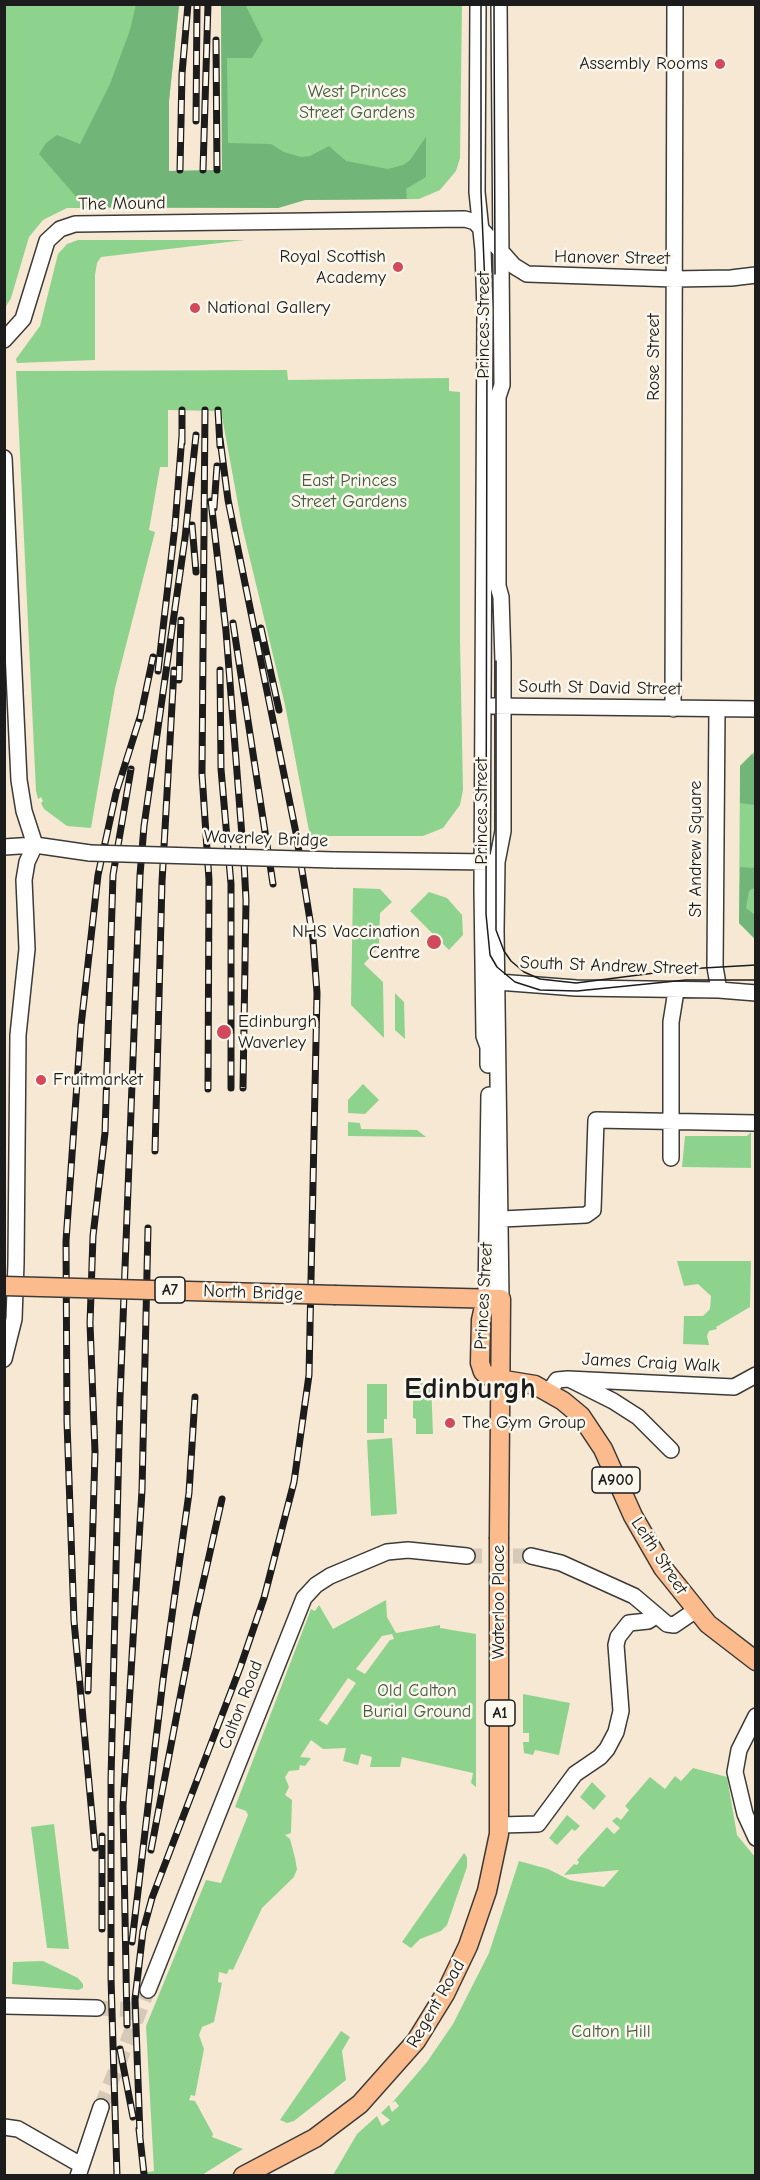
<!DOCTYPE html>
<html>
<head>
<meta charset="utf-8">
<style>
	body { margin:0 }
	#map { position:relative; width:760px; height:2180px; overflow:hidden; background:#f7e8d3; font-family:"Comic Neue",sans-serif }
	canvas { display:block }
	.frame { position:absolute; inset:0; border:6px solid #1c1c1c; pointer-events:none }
</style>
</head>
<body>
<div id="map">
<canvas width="760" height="2180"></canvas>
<div class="frame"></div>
</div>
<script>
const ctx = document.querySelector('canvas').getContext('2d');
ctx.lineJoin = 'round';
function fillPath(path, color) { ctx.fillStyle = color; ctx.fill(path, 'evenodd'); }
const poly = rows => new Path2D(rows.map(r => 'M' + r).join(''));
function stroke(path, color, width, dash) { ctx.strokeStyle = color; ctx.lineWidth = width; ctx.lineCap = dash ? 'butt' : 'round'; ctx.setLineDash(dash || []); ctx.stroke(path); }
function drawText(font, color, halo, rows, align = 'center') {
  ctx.font = font + ' "Comic Neue",sans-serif'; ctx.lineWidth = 5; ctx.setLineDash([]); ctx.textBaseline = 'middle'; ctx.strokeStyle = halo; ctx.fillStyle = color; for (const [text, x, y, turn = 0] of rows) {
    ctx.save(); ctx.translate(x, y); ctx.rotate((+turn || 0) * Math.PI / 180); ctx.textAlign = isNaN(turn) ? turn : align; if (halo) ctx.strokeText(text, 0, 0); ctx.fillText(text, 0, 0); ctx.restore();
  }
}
fillPath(poly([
	[5,5,179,5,169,101,169,171,222,170,221,5,462,5,460,158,456,171,440,190,419,199,305,200,278,208,67,208,43,220,29,237,11,298,5,308],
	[78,240,245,240,101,257,97,263,95,275,95,360,17,363,16,359,40,326,58,254,67,244],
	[287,370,288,380,449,378,449,391,460,392,460,640,463,790,460,805,443,828,423,836,310,836,285,705,242,526,221,411,168,410,168,467,160,467,149,530,155,532,115,688,91,828,67,826,44,809,41,803,43,801,41,797,38,799,36,791,16,371],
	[755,751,755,939,739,923,740,766],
	[353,888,380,889,392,902,380,913,379,947,364,964,383,982,384,1038,351,1005],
	[429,892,447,898,462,915,463,935,449,950,410,911],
	[395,993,404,1002,405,1039,395,1030],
	[363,1084,379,1100,365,1114,348,1113,348,1100],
	[348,1122,360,1123,361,1129,417,1130,426,1137,348,1136],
	[751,1132,751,1168,682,1167,685,1136,747,1136],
	[677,1261,751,1261,750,1307,716,1327,717,1329,709,1331,707,1336,709,1345,683,1344,684,1316,703,1316,710,1309,711,1296,698,1284,684,1286],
	[413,1383,431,1383,433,1434,416,1434,416,1419,413,1418],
	[367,1384,387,1384,387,1419,384,1419,384,1433,367,1433],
	[392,1438,397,1514,371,1516,367,1440],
	[386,1600,387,1617,396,1633,440,1625,440,1628,476,1634,476,1787,471,1783,473,1773,402,1757,400,1767,370,1767,372,1757,361,1754,358,1765,343,1761,346,1748,323,1749,311,1740,300,1757,311,1758,305,1766,300,1765,299,1770,289,1771,285,1777,289,1787,285,1795,292,1800,291,1833,285,1835,290,1839,295,1858,297,1869,294,1877,262,1908,233,1970,229,1969,227,1974,219,1972,218,1982,222,1983,214,2022,202,2027,199,2035,204,2049,195,2096,191,2095,189,2100,195,2101,213,2134,212,2137,243,2149,202,2175,134,2175,154,2171,146,2026,206,1880,221,1883,248,1815,246,1811,235,1807,311,1609,315,1611,319,1605,333,1629],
	[392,1634,394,1639,390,1640,365,1674,356,1669,382,1636],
	[348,1678,356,1683,327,1725,319,1720],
	[523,1694,570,1703,559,1755,535,1750,533,1755,524,1753,523,1742,529,1742,529,1733,523,1733],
	[693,1768,727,1777,737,1835,755,1857,755,2175,333,2175,357,2134,377,2116,382,2126,390,2120,381,2113,389,2105,392,2112,399,2106,395,2101,392,2103,427,2062,453,2024,489,1953,519,1861,548,1869,570,1880,604,1887,619,1870,564,1875,574,1864,577,1865,579,1862,577,1860,607,1827,614,1834,620,1828,612,1821,617,1817,621,1820,629,1810,625,1806,650,1777,665,1789,675,1776,681,1781],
	[592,1782,606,1796,594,1810,580,1797],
	[567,1815,580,1826,575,1831,572,1829,557,1845,549,1838],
	[54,1824,69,1949,47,1948,31,1827],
	[464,1853,467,1857,467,1867,447,1925,441,1931,420,1939,411,1948,402,1942],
	[43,1961,78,1978,83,1984,83,1988,78,1990,12,1984,13,1962],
	[341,2031,350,2037,342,2051,346,2080,294,2121,287,2123,280,2120]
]), '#8ed38d');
fillPath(poly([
	[136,4,179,5,169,101,169,171,222,170,221,5,245,4,263,40,252,58,227,58,228,143,271,144,284,152,301,157,310,156,329,146,346,161,388,169,403,165,410,160,426,137,426,177,406,189,407,199,305,200,278,208,85,207,39,154,46,143,57,135,80,144,110,84,130,30],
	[752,754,755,758,755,805,740,803,740,766],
	[740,867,755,868,755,887,749,891,746,908,755,915,755,939,739,923]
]), '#72b578');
stroke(poly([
	[467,1556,531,1556],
	[97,2008,140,2010],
	[101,2107,148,1990]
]), '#d6c9b8', 15, [15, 8]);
const minor = poly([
	[478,4,477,192,483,250,485,311,482,890,484,1036,488,1047,488,1065],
	[499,4,502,385,498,397,498,586,501,597,503,661,503,831,497,862,496,930,501,1299],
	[4,340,23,319,47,241,60,229,75,224,465,219,475,222,514,266,527,274,674,279,731,278,756,275],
	[4,458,19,780,24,811,35,845,27,862,24,880,27,949,18,1035,16,1263,14,1319,4,1359],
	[492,706,756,709],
	[673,709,675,4],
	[717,709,715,967,719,990],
	[4,847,35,845,90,853],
	[334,860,491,862],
	[498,982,576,988,719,990,756,993],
	[671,1158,671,1022,676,991],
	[502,1219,586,1215,593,1210,596,1120,756,1123],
	[486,1298,489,1095],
	[571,1380,613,1401,638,1417,671,1450],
	[549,1392,557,1380,568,1379,734,1387,756,1375],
	[531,1556,561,1563,634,1596,667,1624,674,1625,696,1610],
	[756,1716,739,1750,735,1772,745,1814,756,1838],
	[500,1825,538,1824,575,1774,600,1757,607,1749,616,1732,621,1711,616,1645,618,1637,629,1623,648,1621,656,1616],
	[148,1990,304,1598,316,1585,330,1576,387,1552,408,1550,467,1556],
	[4,2006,97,2008],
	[4,2127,18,2129,81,2165],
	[78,2176,101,2107]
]);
const major = poly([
	[336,1295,501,1299,499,1537],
	[486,1298,481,1320,480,1363,483,1372,492,1378,535,1385,563,1401,581,1416,603,1449,633,1516,663,1568,708,1624,756,1661],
	[243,2176,315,2138,360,2104,416,2041,445,1994,468,1946,487,1891,499,1834,499,1581]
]);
stroke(minor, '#3d3b37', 18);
stroke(major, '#3d3b37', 21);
stroke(minor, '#fff', 15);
stroke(major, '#fbbb8d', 18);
stroke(poly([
	[481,4,481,192,487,332,486,914,490,955,497,967,515,982,540,990,577,991,686,980,756,980],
	[494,4,495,274],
	[496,661,496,930,504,951,511,961,524,972,540,979,576,983,686,969,756,965]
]), '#1c1c1c', 1.5);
const rail = poly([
	[216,40,217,170],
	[196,121,197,4],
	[180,170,182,74,188,4],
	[203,170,208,4],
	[205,410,202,774,209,880,208,1089],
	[218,410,220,446],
	[182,443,182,410],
	[211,501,226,631,244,862,246,900,243,1088],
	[214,508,217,466],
	[192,525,196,572],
	[233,623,273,884],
	[261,628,279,710],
	[220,670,221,769,231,884,231,1088],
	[158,671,175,526,182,435],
	[179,680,181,620],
	[140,719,153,657],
	[155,1151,162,882,174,670],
	[88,1691,95,1452,90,1323,93,1236,105,1133,113,875,131,769],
	[95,1848,74,1621,67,1422,66,1241,81,1026,98,875,116,793,142,711],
	[151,1850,196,1614,222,1499],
	[102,1929,102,1836],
	[132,1942,163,1680,189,1493,195,1397],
	[127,2025,123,1806,142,1490,148,1228],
	[120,2049,133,2117],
	[139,2129,144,2174],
	[140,2135,135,1999,143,1931,152,1898,240,1668,264,1598,294,1482,309,1375,317,993,313,939,296,833,228,500,220,439],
	[117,2176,111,1978,111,1779,120,1399,140,875,144,826,185,538,196,435]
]);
stroke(rail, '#1c1c1c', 7);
stroke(rail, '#fbf7ec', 4.5, [14]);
const minorBridge = poly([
	[90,853,334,860]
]);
const majorBridge = poly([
	[4,1286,336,1295],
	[499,1581,499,1537]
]);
stroke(minorBridge, '#3d3b37', 18, []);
stroke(majorBridge, '#3d3b37', 21, []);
stroke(minorBridge, '#fff', 15);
stroke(majorBridge, '#fbbb8d', 18);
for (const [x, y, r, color] of [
	[720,64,6,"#d1495b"],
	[398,267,6,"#d1495b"],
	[195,308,6,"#d1495b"],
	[434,942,8,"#d1495b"],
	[224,1032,8,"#d1495b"],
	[41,1080,6,"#d1495b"],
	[450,1423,6,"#d1495b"]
]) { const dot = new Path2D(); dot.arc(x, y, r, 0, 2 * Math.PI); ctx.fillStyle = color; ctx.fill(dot); stroke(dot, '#fbf7ec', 2); }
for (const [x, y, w] of [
	[170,1290,30],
	[616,1480,48],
	[500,1713,30]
]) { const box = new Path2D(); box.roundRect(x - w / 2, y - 13, w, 26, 4.5); ctx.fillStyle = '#fbf7ec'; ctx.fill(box); stroke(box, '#1c1c1c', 1.5); }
drawText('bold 16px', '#1c1c1c', null, [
	["A7",170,1290],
	["A900",616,1480],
	["A1",500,1713]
]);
drawText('18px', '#1c1c1c', '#fbf7ec', [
	["Assembly Rooms",708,64,"right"],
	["Royal Scottish",386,257,"right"],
	["Academy",386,278,"right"],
	["National Gallery",207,308],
	["NHS Vaccination",420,932,"right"],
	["Centre",420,953,"right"],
	["Edinburgh",238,1022],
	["Waverley",238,1043],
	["Fruitmarket",53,1080],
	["The Gym Group",462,1423]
], 'left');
drawText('18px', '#445c44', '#fbf7ec', [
	["West Princes",357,92],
	["Street Gardens",357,113],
	["East Princes",349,481],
	["Street Gardens",349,502],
	["Old Calton",417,1691],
	["Burial Ground",417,1712],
	["Calton Hill",611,2032]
]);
drawText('18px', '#1c1c1c', '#fbf7ec', [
	["The Mound",122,204,-1],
	["Hanover Street",612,258,1],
	["Princes Street",484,325,-90],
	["Rose Street",654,357,-90],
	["South St David Street",600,688,1],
	["Princes Street",482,811,-90],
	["Waverley Bridge",266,839,2],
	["St Andrew Square",696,849,-90],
	["South St Andrew Street",609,966,2],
	["North Bridge",253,1293,2],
	["Princes Street",484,1296,-87],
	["James Craig Walk",651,1363,3],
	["Leith Street",659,1556,57],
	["Waterloo Place",499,1602,-90],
	["Calton Road",241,1705,-69],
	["Regent Road",436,2004,-60]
]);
drawText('bold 30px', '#1c1c1c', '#fbf7ec', [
	["Edinburgh",470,1390]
]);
</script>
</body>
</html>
